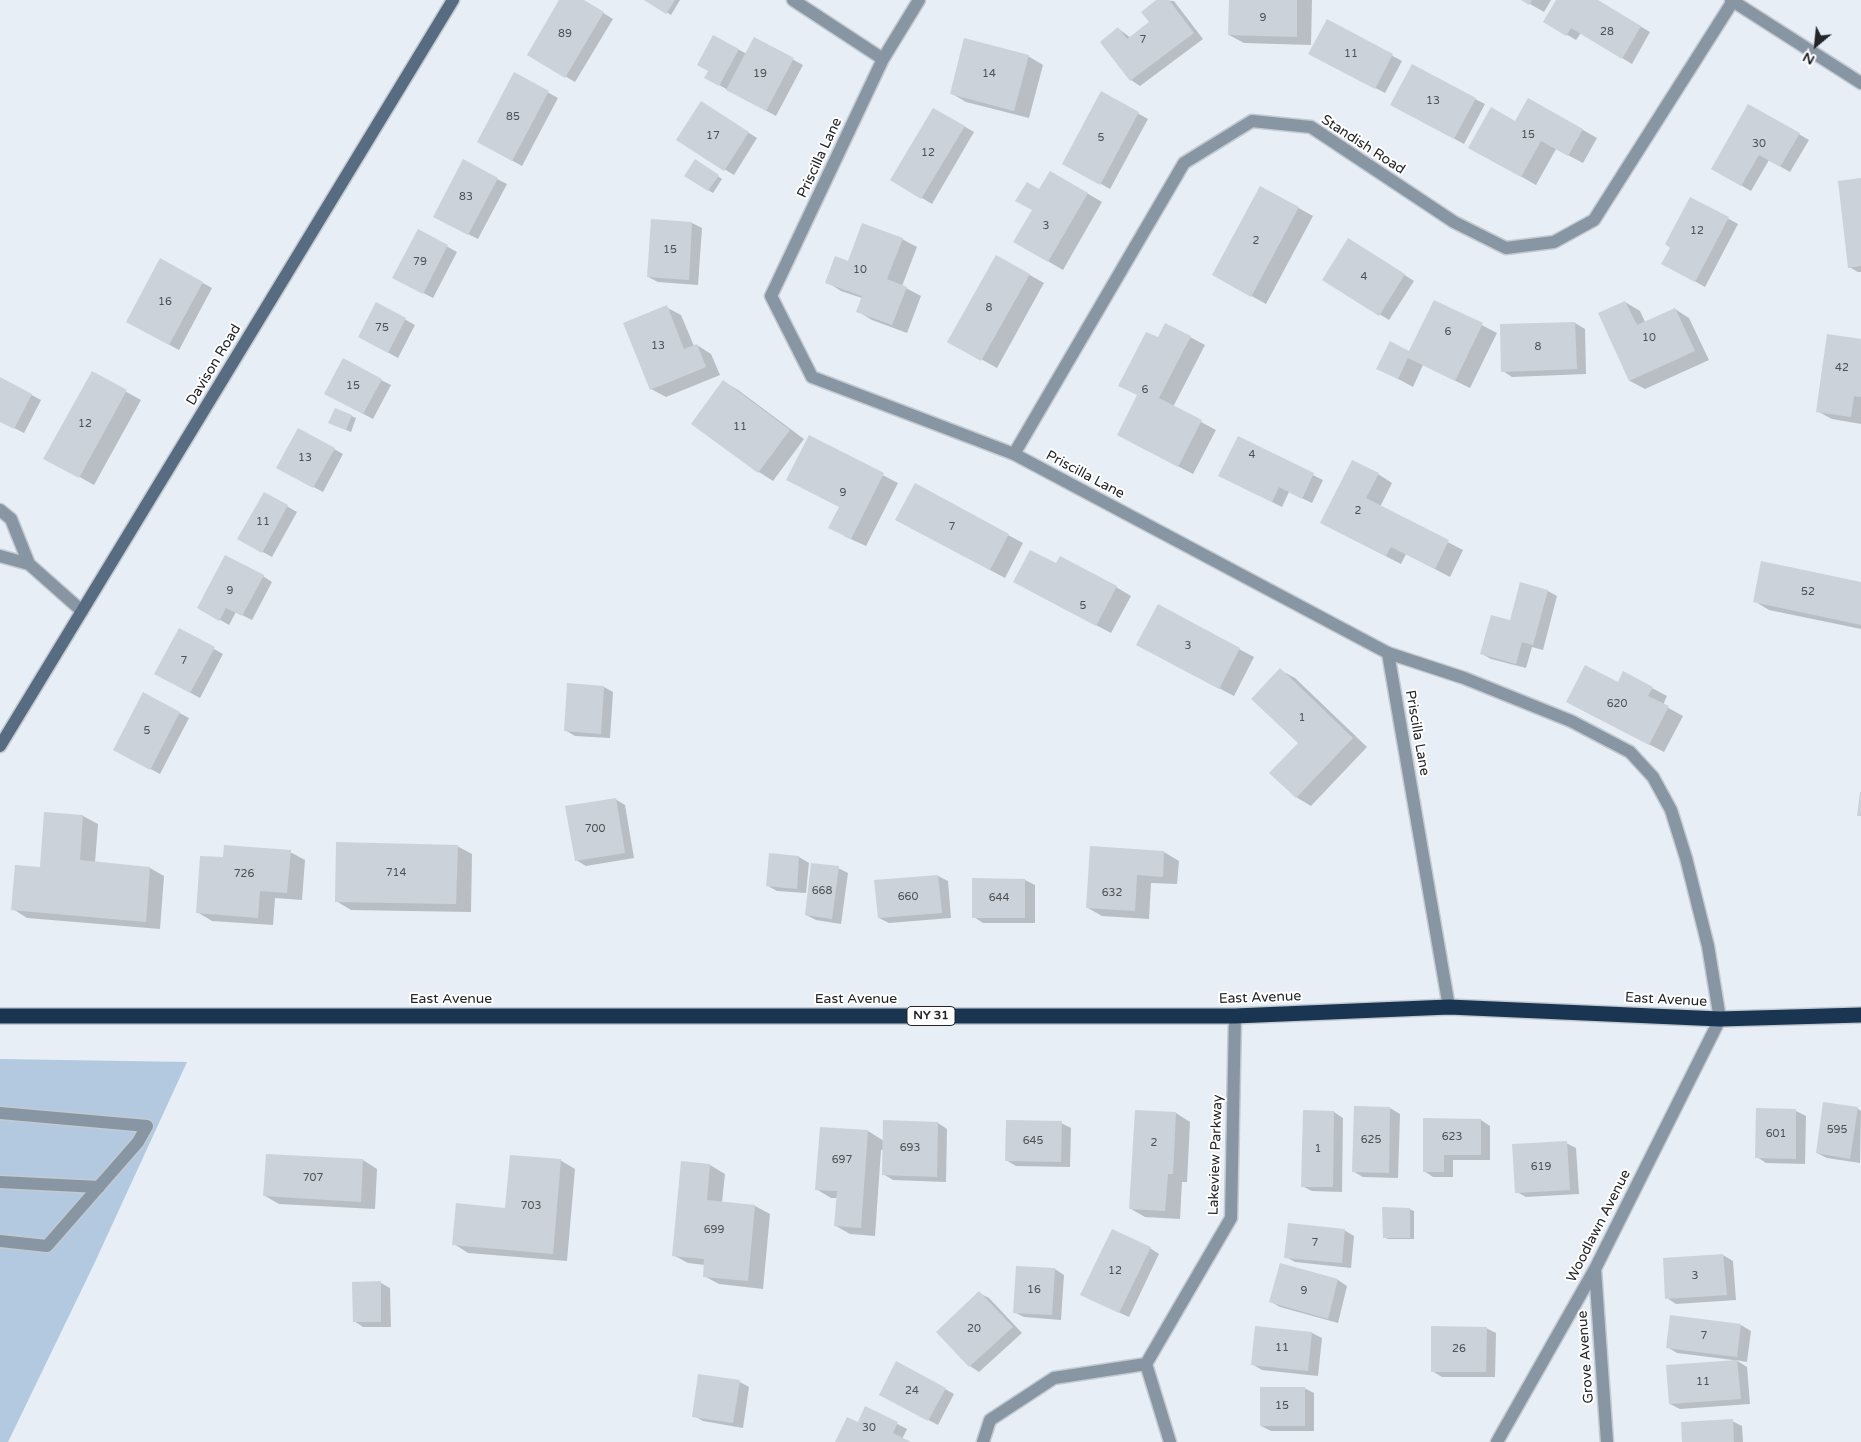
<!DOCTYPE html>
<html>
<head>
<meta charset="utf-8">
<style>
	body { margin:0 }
	#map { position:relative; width:1861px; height:1442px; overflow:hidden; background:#e7eef6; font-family:"Varela Round",sans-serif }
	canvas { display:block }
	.north { position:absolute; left:1791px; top:20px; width:50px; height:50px; -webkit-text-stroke:4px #fff; paint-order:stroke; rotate:208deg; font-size:14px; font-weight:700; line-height:20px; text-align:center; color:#232528 }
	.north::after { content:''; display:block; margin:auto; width:18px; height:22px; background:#232528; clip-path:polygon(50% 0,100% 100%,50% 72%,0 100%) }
</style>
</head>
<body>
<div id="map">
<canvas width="1861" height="1442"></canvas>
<div class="north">N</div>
</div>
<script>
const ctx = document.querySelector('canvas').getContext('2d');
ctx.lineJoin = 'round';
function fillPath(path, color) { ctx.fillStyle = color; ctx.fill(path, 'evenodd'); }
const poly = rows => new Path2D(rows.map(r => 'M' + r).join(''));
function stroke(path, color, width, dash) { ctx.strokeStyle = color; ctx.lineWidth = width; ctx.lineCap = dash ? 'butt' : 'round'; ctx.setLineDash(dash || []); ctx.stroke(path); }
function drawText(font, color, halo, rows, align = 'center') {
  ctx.font = font + ' "Varela Round",sans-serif'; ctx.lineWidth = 4; ctx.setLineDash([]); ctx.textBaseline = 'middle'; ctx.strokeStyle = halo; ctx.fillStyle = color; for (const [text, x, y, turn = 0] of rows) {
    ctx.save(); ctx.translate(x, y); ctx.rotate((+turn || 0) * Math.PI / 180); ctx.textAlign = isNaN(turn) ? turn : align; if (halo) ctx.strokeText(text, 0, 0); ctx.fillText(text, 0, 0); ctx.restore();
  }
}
fillPath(poly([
	[0,1059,187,1062,95,1262,8,1442,0,1442]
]), '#b2c9e0');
fillPath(poly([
	[561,0,582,0,613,19,575,82,529,55],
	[646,0,680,0,671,15],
	[1158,0,1174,1,1203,39,1140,86,1131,80,1119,29,1131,38,1151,23],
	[1230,0,1312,0,1311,45,1244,43,1229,35],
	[1523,0,1551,0,1544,12],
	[1557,0,1596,0,1650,32,1632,64,1581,33,1576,40,1544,21],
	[1327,21,1402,61,1385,93,1320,59],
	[713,36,747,54,755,39,803,65,776,116,706,78,709,71],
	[1028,56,1043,65,1029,118,966,102,951,93],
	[515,74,558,98,522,166,488,147],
	[1101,93,1148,119,1110,189,1064,163],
	[1475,99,1485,104,1464,144,1401,110],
	[1529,99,1597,138,1583,163,1556,149,1536,185,1470,147,1516,122],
	[1749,105,1809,140,1790,172,1769,160,1751,191,1713,169],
	[711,109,757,138,734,175,724,169],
	[934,109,974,132,932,204,892,180],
	[699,163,722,179,713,193,685,176],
	[1051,172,1102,202,1063,270,1015,242,1033,210,1040,191],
	[497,179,507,184,478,239,444,222],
	[1861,179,1861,272,1858,272,1849,267],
	[1261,187,1313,216,1266,304,1228,283],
	[1691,198,1738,224,1705,287,1673,269,1672,247],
	[692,223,702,228,698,285,658,282,648,277],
	[419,231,457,252,433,298,404,283],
	[902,239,917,247,902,286,921,296,907,333,872,320,857,311,862,298,841,291,827,282,849,262],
	[1358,245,1414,281,1389,320,1324,280],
	[996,256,1044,283,997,368,949,341],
	[203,283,212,288,179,350,137,327],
	[1435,301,1497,333,1470,388,1423,365,1413,387,1378,368,1409,352],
	[1625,302,1640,311,1645,322,1675,309,1689,318,1709,360,1645,389,1630,381,1600,314],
	[377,304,415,325,398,358,369,342],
	[666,307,681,315,694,346,697,345,711,354,720,375,666,397,651,389],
	[1575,323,1585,329,1586,374,1512,377,1503,371,1501,325],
	[1190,337,1205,345,1173,407,1216,430,1193,474,1133,443,1139,396,1158,339],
	[1861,340,1861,424,1832,419,1817,411],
	[92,373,141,400,94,485,60,466],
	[0,378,41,400,24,433,0,421],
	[381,380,391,385,373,419,335,399],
	[723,381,738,390,804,439,773,481,759,472,692,423],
	[335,409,356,418,351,432,334,425],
	[809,437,898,483,866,546,844,536,840,507],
	[1238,438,1323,480,1312,503,1289,492,1282,507,1230,481],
	[334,449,343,454,323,492,287,473],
	[1378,474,1392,483,1380,507,1463,550,1450,577,1406,554,1401,564,1321,523],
	[264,493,297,512,272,557,239,539],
	[911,528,1008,535,1023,543,1005,578],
	[1057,565,1116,587,1131,596,1111,633,1029,590],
	[263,576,272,582,252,620,236,612,229,625,208,613],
	[1521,584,1548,591,1557,596,1543,650,1532,647,1526,668,1491,659,1482,654,1511,622],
	[1861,584,1861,629,1769,610,1754,601],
	[1158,606,1254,657,1234,696,1152,653],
	[214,649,223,654,200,698,165,679],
	[1280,670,1295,678,1367,747,1311,806,1296,797,1299,743],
	[1618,684,1652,688,1667,696,1663,705,1683,716,1664,752,1582,710],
	[604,687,613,692,610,738,575,736,565,730],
	[144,694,189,718,160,774,124,755],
	[615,799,625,805,634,858,586,866,576,860],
	[45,813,83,816,98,824,95,863,150,868,164,876,160,929,27,918,13,909,41,869],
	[457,846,472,854,471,912,351,910,336,901],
	[1091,848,1164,852,1179,861,1177,884,1151,883,1149,919,1102,916,1088,908],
	[290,852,305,860,302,900,275,898,273,925,212,921,197,912,224,859],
	[770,854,799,857,809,863,806,893,777,891,768,886],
	[838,868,848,873,841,924,816,920,806,915],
	[938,876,948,881,951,918,889,923,879,918,875,882],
	[1025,880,1035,885,1035,923,983,923,974,917],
	[1355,1108,1390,1108,1400,1114,1398,1178,1363,1177,1354,1172],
	[1857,1108,1861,1111,1860,1163,1827,1158,1817,1153],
	[1758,1110,1796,1111,1806,1116,1805,1164,1766,1163,1757,1157],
	[1334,1112,1343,1118,1342,1192,1312,1191,1302,1186],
	[1176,1113,1190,1122,1187,1182,1182,1182,1180,1219,1145,1217,1131,1209],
	[1481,1120,1490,1126,1490,1160,1453,1160,1453,1177,1433,1177,1424,1171],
	[938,1123,947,1129,946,1182,893,1180,883,1174,884,1150,881,1150,875,1236,850,1234,836,1226,838,1198,831,1198,816,1189,868,1131,884,1141],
	[1061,1123,1071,1128,1070,1167,1016,1166,1006,1160],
	[1566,1143,1576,1148,1579,1194,1526,1197,1517,1192],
	[363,1160,377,1169,375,1209,279,1204,265,1196],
	[560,1160,575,1169,567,1261,468,1253,454,1244,506,1209],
	[710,1165,725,1174,722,1202,755,1206,770,1214,763,1289,719,1284,704,1276,705,1265,688,1263,673,1255],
	[1409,1209,1414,1211,1414,1239,1388,1239,1384,1237],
	[1344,1230,1354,1236,1351,1268,1295,1262,1286,1257],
	[1150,1248,1159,1254,1129,1317,1092,1300],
	[1723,1255,1733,1261,1736,1300,1676,1304,1667,1298,1664,1259],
	[1280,1264,1338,1280,1347,1286,1338,1323,1280,1307,1271,1302],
	[1055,1269,1064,1275,1061,1320,1024,1317,1014,1312],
	[381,1283,390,1288,391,1327,363,1327,354,1321],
	[979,1293,989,1298,1022,1333,979,1372,970,1366],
	[1671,1316,1741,1325,1751,1331,1747,1362,1736,1360,1747,1367,1750,1404,1680,1409,1670,1404,1733,1360,1677,1353,1667,1347],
	[1486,1328,1496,1333,1495,1377,1442,1377,1432,1371],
	[1312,1333,1322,1338,1318,1376,1262,1370,1252,1364],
	[740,1382,749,1387,743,1428,703,1421,694,1416],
	[1304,1388,1314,1393,1314,1431,1271,1431,1261,1426],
	[945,1389,954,1394,938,1425,890,1400],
	[866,1408,907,1429,902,1439,908,1442,837,1442,858,1424],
	[1732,1421,1742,1426,1743,1442,1684,1442]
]), '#0003');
fillPath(poly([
	[559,0,584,0,604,12,565,78,527,55],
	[644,0,675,0,666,14],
	[1156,0,1169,0,1194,33,1130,81,1100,42,1118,27,1127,39,1149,22,1141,12],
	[1229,0,1297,0,1297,37,1228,35],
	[1521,0,1532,0,1529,5],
	[1556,0,1598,0,1641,26,1622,59,1571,28,1566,36,1543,22],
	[1327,19,1393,54,1375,89,1308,54],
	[713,35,739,49,719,86,704,78,708,71,697,65],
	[754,37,794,58,766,111,726,90],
	[964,38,1029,55,1014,111,950,94],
	[1412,64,1476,98,1454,139,1390,105],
	[514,72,549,91,512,161,477,142],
	[1101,91,1139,112,1100,185,1062,164],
	[1528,98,1583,129,1568,156,1541,141,1521,177,1468,148,1491,107,1515,121],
	[701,101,749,132,724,171,676,140],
	[1748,104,1800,133,1780,167,1759,155,1741,186,1711,169],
	[933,108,965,126,921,199,890,180],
	[463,159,498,178,468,235,433,217],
	[695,159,719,175,708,191,684,176],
	[1050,171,1088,193,1048,262,1013,242,1032,210,1015,201,1027,182,1039,189],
	[1861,178,1861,266,1848,268,1838,181],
	[1260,186,1299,207,1251,297,1212,275],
	[1690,197,1729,217,1695,282,1661,264,1670,248,1665,244],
	[651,219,692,222,689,280,647,277],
	[862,223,903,238,887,279,907,287,892,325,856,312,862,296,825,283,835,256,848,261],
	[418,229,448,245,423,294,392,278],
	[1348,238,1405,274,1379,316,1322,280],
	[996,255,1030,274,981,361,947,342],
	[160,258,203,282,169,345,126,322],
	[1434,300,1483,323,1455,381,1408,358,1398,379,1376,369,1390,341,1409,351],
	[1625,301,1637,325,1675,308,1695,351,1629,381,1598,313],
	[376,302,406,318,388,353,358,337],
	[667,305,684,349,697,344,706,367,650,390,623,323],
	[1575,322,1577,369,1501,372,1500,324],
	[1165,323,1191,336,1159,398,1202,420,1178,467,1117,435,1137,395,1118,386,1146,332,1158,337],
	[1827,334,1861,339,1861,397,1854,396,1851,417,1816,412],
	[343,358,382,379,363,414,324,394],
	[92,371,127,390,79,478,43,459],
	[0,377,32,394,14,429,0,422],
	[723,380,790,430,758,473,691,424],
	[335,408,352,415,346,430,328,423],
	[298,428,335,448,313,488,276,468],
	[809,435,884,473,851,539,828,528,839,507,786,480],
	[1238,436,1314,473,1302,499,1279,487,1272,502,1218,476],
	[1352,460,1379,473,1366,498,1449,540,1435,569,1391,547,1386,556,1320,523],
	[915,483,1009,534,990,570,895,520],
	[264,492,288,505,262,553,237,539],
	[1030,550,1056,563,1060,556,1117,586,1096,626,1013,582],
	[225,555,264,575,242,616,226,608,219,621,197,608],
	[1761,561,1861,582,1861,625,1753,602],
	[1520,582,1548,590,1533,645,1522,642,1516,664,1480,654,1491,615,1510,620],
	[1158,604,1240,648,1219,689,1136,645],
	[179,628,215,647,190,693,154,674],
	[1585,665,1618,682,1623,671,1653,687,1648,696,1669,706,1649,745,1566,702],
	[1280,668,1353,738,1296,798,1269,773,1298,743,1251,699],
	[567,683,604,686,601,734,564,731],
	[143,692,180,712,150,770,113,750],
	[1860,792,1861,792,1861,816,1857,816],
	[616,798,625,853,575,861,565,806],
	[44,812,83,815,80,860,150,867,146,922,11,910,15,865,40,867],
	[336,842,458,845,456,904,335,902],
	[224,845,291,850,287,893,260,891,258,918,196,913,200,856,223,857],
	[1090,846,1164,851,1163,877,1137,875,1135,911,1086,908],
	[769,853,799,856,797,889,766,886],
	[811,863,839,866,832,919,805,915],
	[938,875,942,913,878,918,874,880],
	[972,878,1025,879,1025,918,972,918],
	[1823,1102,1858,1107,1850,1159,1816,1153],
	[1354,1106,1390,1107,1389,1173,1352,1172],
	[1756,1108,1796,1109,1796,1159,1755,1158],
	[1135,1110,1176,1112,1173,1174,1168,1174,1165,1211,1129,1209],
	[1303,1110,1334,1111,1333,1187,1301,1187],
	[1423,1118,1481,1119,1481,1155,1444,1155,1444,1172,1423,1172],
	[883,1120,938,1122,937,1177,882,1175],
	[1006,1120,1062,1121,1061,1162,1005,1161],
	[820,1127,868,1130,861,1228,834,1226,837,1191,815,1190],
	[1567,1141,1570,1190,1515,1193,1512,1144],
	[266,1154,363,1159,361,1202,263,1196],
	[510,1155,561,1159,553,1254,452,1245,456,1203,505,1208],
	[681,1161,710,1164,707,1200,755,1205,748,1281,703,1277,704,1259,672,1256],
	[1382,1207,1410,1208,1410,1238,1383,1238],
	[1288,1223,1345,1229,1342,1263,1284,1258],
	[1112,1229,1151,1247,1119,1313,1080,1295],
	[1723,1254,1727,1295,1665,1299,1663,1258],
	[1280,1263,1338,1279,1328,1319,1269,1302],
	[1016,1266,1055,1268,1052,1315,1013,1313],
	[381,1281,381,1322,353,1322,352,1282],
	[979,1291,1013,1327,969,1367,936,1332],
	[1670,1315,1741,1324,1737,1357,1666,1348],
	[1255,1326,1312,1332,1308,1371,1251,1365],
	[1431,1326,1487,1327,1486,1372,1431,1372],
	[1737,1360,1741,1399,1669,1404,1666,1365],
	[896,1361,946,1388,928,1421,879,1395],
	[698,1374,740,1380,733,1423,692,1417],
	[1260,1387,1305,1387,1305,1426,1260,1426],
	[865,1406,898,1422,893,1433,911,1442,835,1442,847,1417,858,1422],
	[1733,1419,1734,1442,1682,1442,1681,1422]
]), '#ccd2d9');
const lane = poly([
	[1388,653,1464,678,1571,721,1630,752,1653,777,1671,810,1686,858,1708,946,1720,1019],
	[0,1113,147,1126,138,1142,47,1246,0,1241],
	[0,1182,99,1187]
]);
const street = poly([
	[793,0,883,59],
	[919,0,883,59,771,296,812,377,1014,454,1388,653,1449,1007],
	[1731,0,1861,83],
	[1014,454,1184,163,1252,121,1311,127,1454,222,1506,248,1554,242,1594,220,1733,1],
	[0,510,11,519,29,564],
	[0,556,29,564,82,611],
	[1595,1269,1607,1442],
	[983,1442,990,1420,1054,1378,1146,1364],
	[1170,1442,1146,1364,1231,1218,1235,1016],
	[1497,1442,1595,1269,1720,1019]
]);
const secondary = poly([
	[0,746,453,0]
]);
const highway = poly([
	[0,1016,1235,1016,1449,1007,1720,1019,1861,1015]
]);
stroke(lane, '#c4cad1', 15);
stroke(street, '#c4cad1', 15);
stroke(secondary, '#c4cad1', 15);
stroke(highway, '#c4cad1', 18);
stroke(lane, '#8896a4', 12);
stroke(street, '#8896a4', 12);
stroke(secondary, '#586c81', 12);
stroke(highway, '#193551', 15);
drawText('11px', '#4d5054', null, [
	["9",1263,18],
	["28",1607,32],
	["89",565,34],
	["7",1143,40],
	["11",1351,54],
	["19",760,74],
	["14",989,74],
	["13",1433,101],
	["85",513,117],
	["15",1528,135],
	["17",713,136],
	["5",1101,138],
	["30",1759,144],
	["12",928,153],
	["83",466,197],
	["3",1046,226],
	["12",1697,231],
	["2",1256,241],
	["15",670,250],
	["79",420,262],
	["10",860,270],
	["4",1364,277],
	["16",165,302],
	["8",989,308],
	["75",382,328],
	["6",1448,332],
	["10",1649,338],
	["13",658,346],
	["8",1538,347],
	["42",1842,368],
	["15",353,386],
	["6",1145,390],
	["12",85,424],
	["11",740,427],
	["4",1252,455],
	["13",305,458],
	["9",843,493],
	["2",1358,511],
	["11",263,522],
	["7",952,527],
	["9",230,591],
	["52",1808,592],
	["5",1083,606],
	["3",1188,646],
	["7",184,661],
	["620",1617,704],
	["1",1302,718],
	["5",147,731],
	["700",595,829],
	["714",396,873],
	["726",244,874],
	["668",822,891],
	["632",1112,893],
	["660",908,897],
	["644",999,898],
	["595",1837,1130],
	["601",1776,1134],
	["623",1452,1137],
	["625",1371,1140],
	["645",1033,1141],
	["2",1154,1143],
	["693",910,1148],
	["1",1318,1149],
	["697",842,1160],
	["619",1541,1167],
	["707",313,1178],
	["703",531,1206],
	["699",714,1230],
	["7",1315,1243],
	["12",1115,1271],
	["3",1695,1276],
	["16",1034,1290],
	["9",1304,1291],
	["20",974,1329],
	["7",1704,1336],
	["11",1282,1348],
	["26",1459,1349],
	["11",1703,1382],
	["24",912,1391],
	["15",1282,1406],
	["30",869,1428]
]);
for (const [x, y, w] of [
	[931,1016,48]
]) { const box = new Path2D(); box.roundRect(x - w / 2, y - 9.5, w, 19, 4); ctx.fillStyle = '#fff'; ctx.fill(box); stroke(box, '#232528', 1); }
drawText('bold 12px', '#232528', null, [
	["NY 31",931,1016]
]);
drawText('14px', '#232528', '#fff', [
	["Standish Road",1363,145,33],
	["Priscilla Lane",820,158,-65],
	["Davison Road",214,365,-59],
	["Priscilla Lane",1085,475,28],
	["Priscilla Lane",1417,733,80],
	["East Avenue",1260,998,-2],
	["East Avenue",451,999],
	["East Avenue",856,999],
	["East Avenue",1666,1000,3],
	["Lakeview Parkway",1216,1155,-88],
	["Woodlawn Avenue",1599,1226,-63],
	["Grove Avenue",1586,1357,-94]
]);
</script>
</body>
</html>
